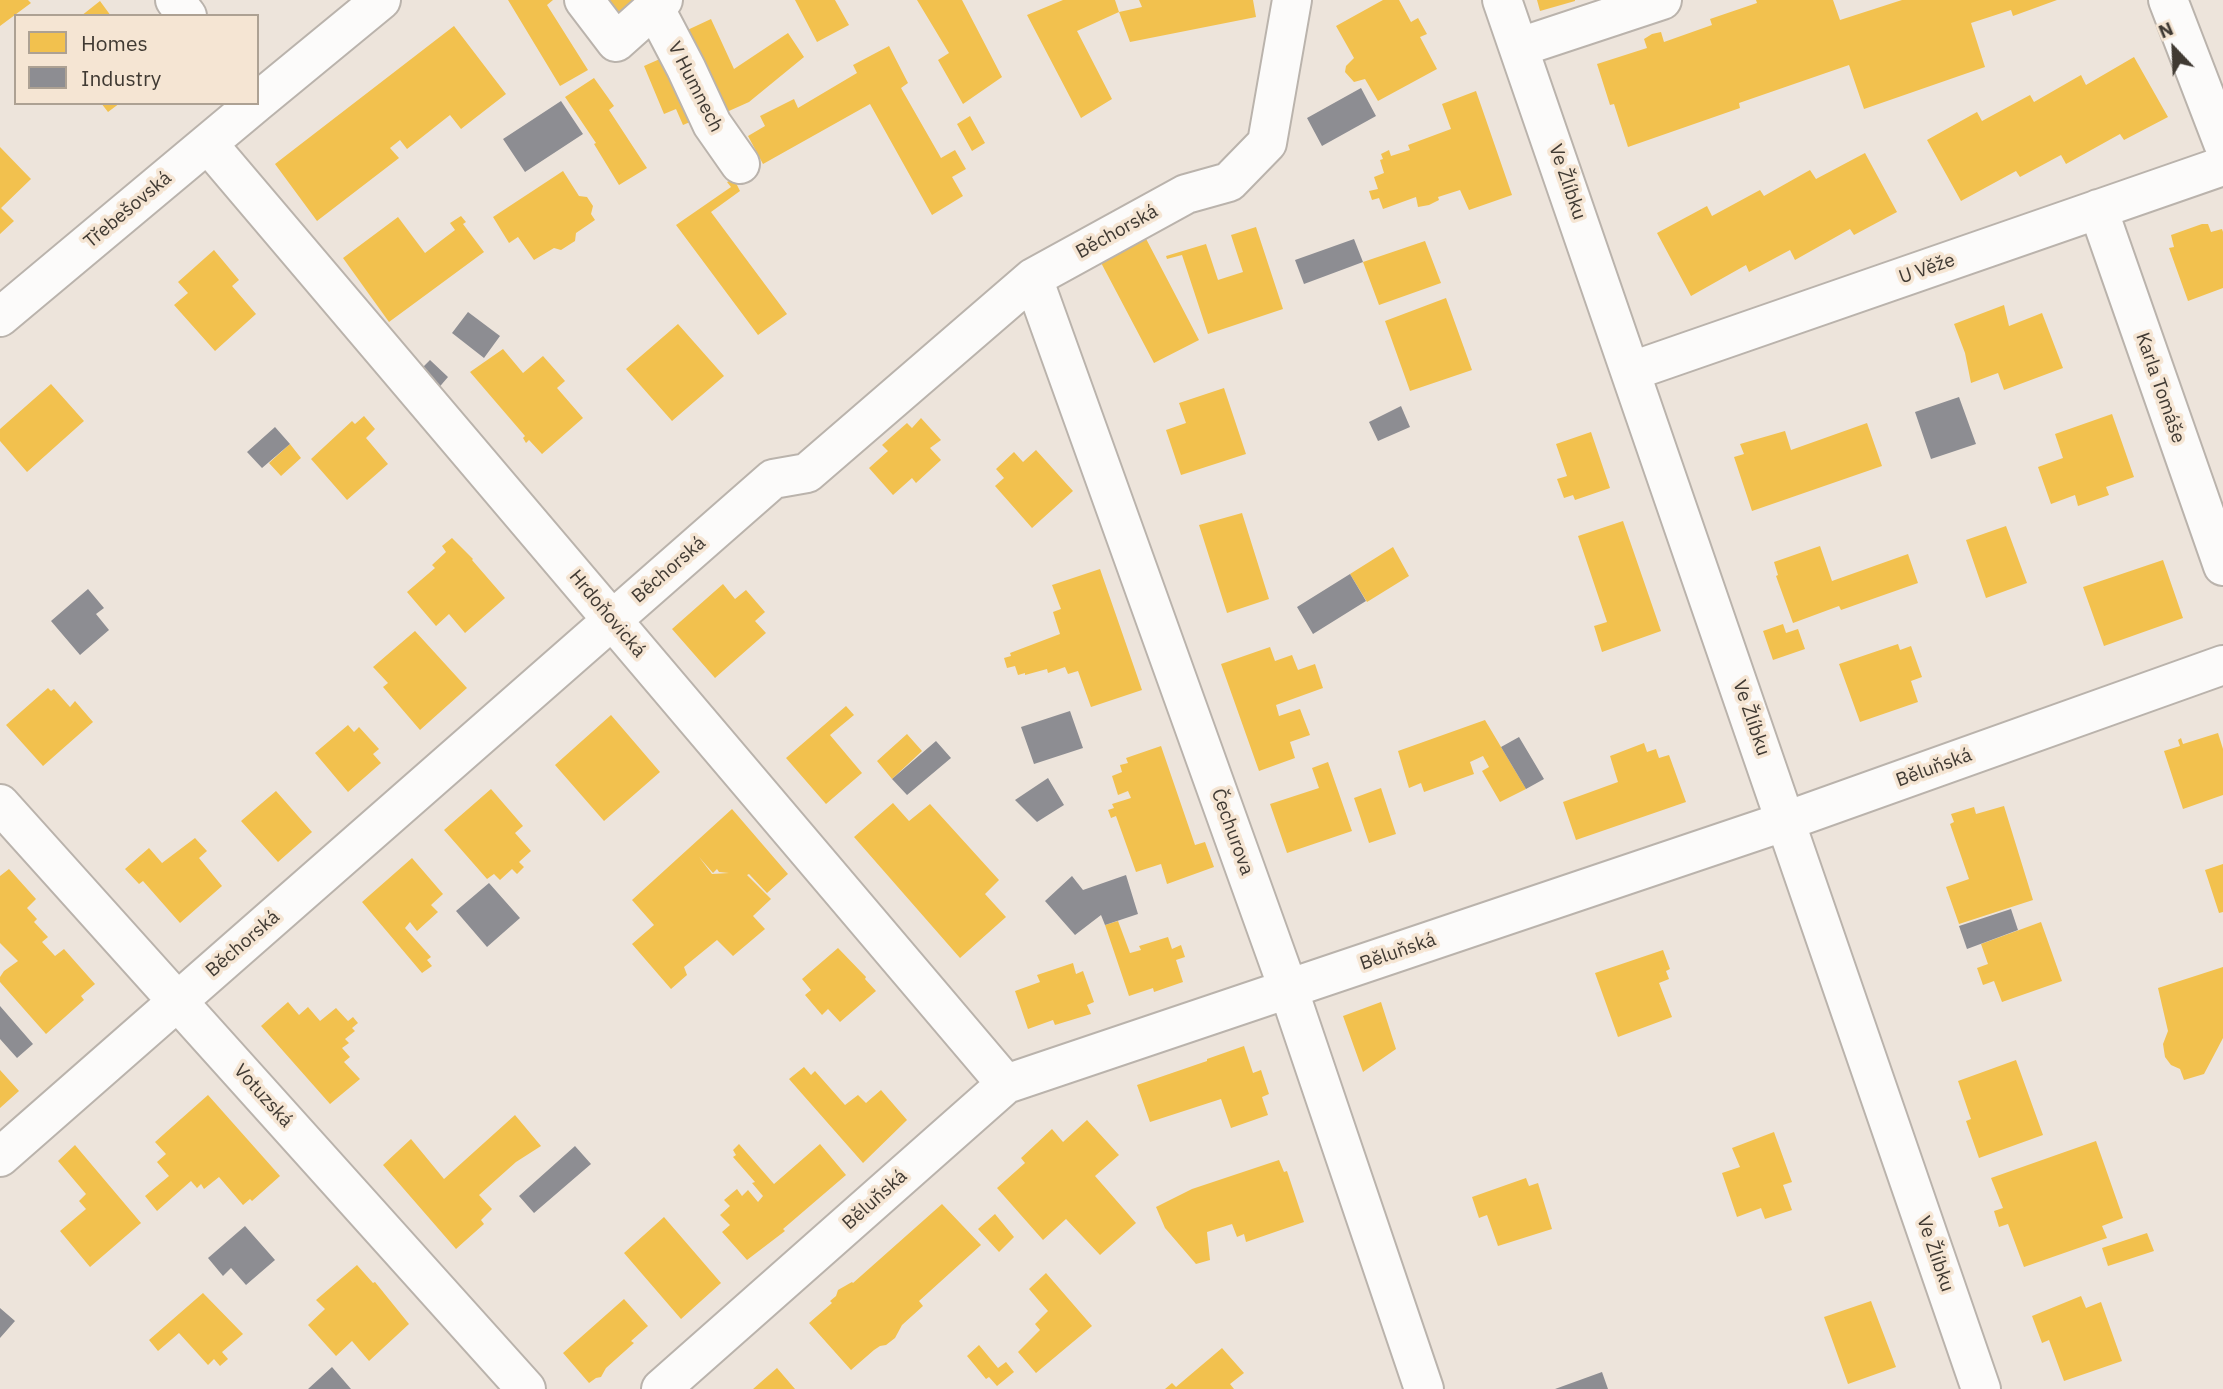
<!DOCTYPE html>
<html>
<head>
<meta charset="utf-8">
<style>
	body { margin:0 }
	#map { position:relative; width:2223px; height:1389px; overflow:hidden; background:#ede4db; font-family:"IBM Plex Sans",sans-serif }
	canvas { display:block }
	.legend { position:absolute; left:14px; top:14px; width:245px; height:91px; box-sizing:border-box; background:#f5e5d3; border:2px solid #ada193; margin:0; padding:9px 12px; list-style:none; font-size:21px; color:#403a33 }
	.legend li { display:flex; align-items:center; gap:14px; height:35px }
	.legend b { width:35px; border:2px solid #ada193 }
	.north { position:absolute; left:2139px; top:14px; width:70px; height:70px; -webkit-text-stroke:5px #f5e5d3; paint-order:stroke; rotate:337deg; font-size:19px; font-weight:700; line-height:28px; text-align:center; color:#403a33 }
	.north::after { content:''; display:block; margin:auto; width:24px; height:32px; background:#403a33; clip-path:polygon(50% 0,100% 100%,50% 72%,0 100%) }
</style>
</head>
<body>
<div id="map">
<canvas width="2223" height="1389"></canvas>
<ul class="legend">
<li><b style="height:19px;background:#f2c14e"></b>Homes</li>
<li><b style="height:19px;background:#8d8d92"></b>Industry</li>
</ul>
<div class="north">N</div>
</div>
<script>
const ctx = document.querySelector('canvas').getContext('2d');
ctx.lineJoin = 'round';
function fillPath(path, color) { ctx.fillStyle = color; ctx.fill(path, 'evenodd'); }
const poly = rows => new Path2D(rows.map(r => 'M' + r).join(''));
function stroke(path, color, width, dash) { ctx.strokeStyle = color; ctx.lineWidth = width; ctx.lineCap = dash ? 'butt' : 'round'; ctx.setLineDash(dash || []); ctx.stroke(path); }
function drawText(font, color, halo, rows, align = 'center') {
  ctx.font = font + ' "IBM Plex Sans",sans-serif'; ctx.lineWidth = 7; ctx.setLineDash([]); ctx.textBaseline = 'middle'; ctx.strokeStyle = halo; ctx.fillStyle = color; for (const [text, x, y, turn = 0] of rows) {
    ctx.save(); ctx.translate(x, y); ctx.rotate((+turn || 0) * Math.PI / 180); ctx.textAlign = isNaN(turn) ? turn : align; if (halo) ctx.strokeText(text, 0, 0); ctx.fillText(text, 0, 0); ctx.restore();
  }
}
fillPath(poly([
	[0,0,28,0,31,3,0,26],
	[508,0,553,0,547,5,588,70,560,86],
	[601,0,637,0,614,17],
	[795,0,835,0,849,25,817,42],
	[917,0,962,0,1002,77,963,104,938,60,949,53],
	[1063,0,1115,0,1119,12,1077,31,1112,99,1081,118,1027,15],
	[1139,0,1253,0,1256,17,1130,42,1119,12,1142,7],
	[1383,0,1399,0,1411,22,1418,18,1427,34,1420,37,1437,69,1378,101,1365,79,1354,82,1345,72,1346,66,1354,58,1336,26],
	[1537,0,1575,0,1575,1,1540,11],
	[1756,0,1833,0,1840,20,1902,0,2057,0,2013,16,2011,10,1971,23,1985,67,1864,109,1849,65,1739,103,1740,108,1628,147,1614,104,1610,105,1597,64,1647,48,1644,39,1652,34,1661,32,1664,42,1712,25,1710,19,1757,3],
	[100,1,111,16,81,16],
	[711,19,734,69,788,33,804,57,749,102,720,115,681,33],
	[454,26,506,94,461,129,450,115,407,149,400,140,390,148,399,158,317,221,275,164],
	[889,46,908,83,901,88,941,158,955,150,966,169,952,177,963,196,932,215,870,104,763,164,748,136,765,126,760,116,794,99,798,108,857,73,853,65],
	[671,54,697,119,683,125,676,109,664,114,644,66],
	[2134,57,2168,117,2124,140,2120,134,2066,164,2061,155,2020,177,2016,171,1961,201,1927,140,1977,112,1982,121,2030,95,2034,102,2081,75,2086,85],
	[594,78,614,106,609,110,647,168,619,185,594,144,596,143,565,97],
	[1476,91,1512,195,1469,210,1460,190,1438,197,1439,200,1429,205,1418,207,1416,197,1383,209,1379,198,1372,200,1369,191,1378,189,1374,177,1384,173,1380,160,1383,159,1381,154,1389,150,1391,156,1410,150,1408,145,1451,129,1442,104],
	[101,103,120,103,108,112],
	[970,116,985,143,972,151,957,124],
	[0,147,31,179,1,208,14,221,0,234],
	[1865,153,1897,212,1854,235,1850,229,1795,260,1790,250,1749,272,1746,265,1691,296,1657,233,1707,206,1712,216,1760,190,1764,196,1810,170,1816,179],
	[563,171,579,196,587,197,593,206,591,214,595,220,576,233,575,241,561,250,554,248,534,260,518,237,509,243,493,217],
	[734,179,740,191,711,212,787,314,758,335,676,225,731,187,727,182],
	[461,216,466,222,463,224,484,252,389,322,343,258,398,217,425,253,455,230,450,223],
	[2202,224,2208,224,2211,232,2222,229,2223,232,2223,288,2188,301,2169,248,2174,247,2171,235],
	[1256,227,1283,309,1208,334,1182,255,1167,259,1166,256,1206,244,1218,280,1243,272,1231,235],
	[1143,233,1199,340,1154,363,1098,257],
	[1425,241,1441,283,1379,305,1363,262],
	[214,250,239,280,232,286,256,314,215,351,174,305,188,293,178,282],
	[1446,298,1472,370,1410,391,1385,321],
	[2004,305,2009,326,2042,313,2063,368,2004,390,1998,373,1971,383,1965,353,1954,324],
	[678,324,724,376,672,421,626,369],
	[503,349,523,373,543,356,565,381,557,388,583,418,542,454,529,440,526,443,523,438,525,436,470,372],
	[51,384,84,421,27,472,0,441,0,429],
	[1224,388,1246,454,1181,475,1166,430,1186,423,1179,403],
	[2112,414,2134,477,2106,487,2109,495,2078,506,2075,495,2051,504,2038,467,2063,458,2055,434],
	[364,416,375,429,366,438,388,464,347,500,311,459,352,421,355,424],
	[921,418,941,440,930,448,941,460,916,483,912,478,893,495,869,468,888,451,882,445,907,423,912,428],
	[1867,423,1882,466,1752,511,1734,457,1744,454,1740,444,1785,431,1791,450],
	[1591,432,1610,488,1575,500,1573,495,1564,498,1557,479,1567,476,1556,444],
	[290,444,301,458,281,476,269,463],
	[1036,450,1073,491,1032,528,995,486,1004,478,996,469,1014,452,1023,462],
	[1242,513,1269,599,1227,613,1199,525],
	[1623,521,1661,631,1602,652,1594,626,1607,622,1578,536],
	[2006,526,2027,583,1986,598,1966,540],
	[452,538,473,559,472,560,505,598,465,633,449,614,436,626,407,592,435,568,432,565,446,552,442,546],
	[1820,546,1832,581,1908,554,1918,583,1841,610,1839,606,1793,623,1776,576,1778,575,1774,562],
	[1393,547,1409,576,1367,602,1350,574],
	[2163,560,2183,618,2104,646,2083,587],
	[1100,569,1142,690,1091,707,1078,671,1068,674,1065,667,1048,673,1047,669,1025,675,1025,673,1018,675,1015,666,1007,668,1004,658,1011,656,1010,653,1060,634,1053,612,1061,609,1052,585],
	[723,584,735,599,746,590,765,612,755,621,766,633,715,678,672,629],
	[1783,624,1786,633,1798,629,1805,649,1773,660,1763,631],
	[415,631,467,688,420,730,383,687,388,683,373,667],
	[1898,644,1900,650,1911,646,1922,677,1911,681,1918,702,1860,722,1839,664],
	[1270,647,1275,661,1292,655,1298,670,1315,664,1323,688,1276,705,1279,716,1300,709,1310,735,1290,742,1295,758,1259,771,1221,664],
	[48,688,51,691,54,689,70,707,75,701,93,722,43,766,6,725],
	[846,706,854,715,830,735,862,773,826,804,786,758],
	[611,715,660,772,604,821,555,765],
	[1485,720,1526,789,1500,802,1482,771,1489,767,1483,756,1470,762,1474,774,1424,792,1421,783,1409,788,1398,751],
	[348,725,354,732,359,727,379,749,373,754,381,763,348,792,315,753],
	[2218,733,2223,749,2223,795,2183,809,2164,751,2180,746,2178,740,2181,738,2183,744],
	[907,734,922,751,892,779,877,761],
	[1644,743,1647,752,1656,749,1659,758,1669,755,1686,802,1576,840,1563,802,1618,782,1610,756],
	[1161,746,1195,845,1205,842,1214,867,1167,884,1161,864,1136,872,1116,816,1111,818,1108,810,1114,808,1112,804,1131,798,1128,791,1118,795,1112,776,1122,772,1120,765,1128,763,1126,758],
	[1328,762,1352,831,1287,853,1270,804,1319,788,1312,768],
	[1381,788,1396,834,1369,843,1354,798],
	[491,789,523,826,515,833,531,851,519,862,524,867,517,874,512,869,500,880,494,874,487,879,444,830],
	[276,791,312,832,278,862,241,821],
	[893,803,909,821,930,804,999,880,985,894,1006,917,960,958,854,837],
	[2004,806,2033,900,1959,924,1946,887,1969,879,1950,824,1954,822,1951,814,1974,807,1976,814],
	[732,809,788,874,767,893,749,874,747,875,771,899,753,916,765,929,733,956,717,940,684,967,687,975,671,989,632,944,654,925,632,900],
	[699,857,713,873,717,869,719,872,729,873,712,874],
	[195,838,207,851,199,858,222,886,180,923,143,881,139,884,125,869,149,848,162,863],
	[412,858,443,894,431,905,438,912,417,931,410,922,405,928,431,957,427,960,432,966,422,973,362,902],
	[2223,864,2223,912,2219,913,2205,870],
	[9,869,36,899,27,908,37,919,34,922,48,937,42,942,55,956,64,949,95,984,81,996,84,1000,46,1034,0,982,0,977,4,971,18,961,0,943,0,876],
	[1118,921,1130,953,1141,950,1139,946,1168,937,1172,949,1181,945,1185,957,1176,960,1183,982,1154,992,1153,988,1129,996,1105,925],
	[2041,922,2062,981,2002,1002,1994,981,1983,985,1977,968,1988,964,1981,944],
	[838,948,866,977,865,979,876,991,840,1022,828,1009,822,1015,805,995,811,990,802,979],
	[1663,950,1670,969,1666,971,1669,979,1659,983,1672,1017,1618,1037,1595,973],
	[1073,963,1076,974,1083,971,1094,1002,1087,1005,1091,1014,1055,1025,1053,1020,1028,1029,1015,991,1040,982,1037,975],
	[2223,967,2223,1038,2204,1074,2184,1080,2180,1069,2171,1065,2165,1057,2163,1044,2168,1031,2158,988],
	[288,1002,299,1015,308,1007,320,1021,336,1008,348,1021,353,1017,358,1023,352,1028,355,1031,345,1039,349,1043,342,1048,350,1057,344,1062,360,1079,330,1104,261,1026],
	[1381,1002,1396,1049,1363,1072,1343,1016],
	[1244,1046,1253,1073,1261,1070,1269,1094,1262,1097,1268,1115,1231,1128,1221,1099,1150,1122,1137,1085,1207,1061,1207,1059],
	[2016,1060,2043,1135,1979,1158,1966,1121,1971,1119,1958,1081],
	[804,1067,811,1075,815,1071,845,1105,858,1095,866,1103,881,1090,907,1120,863,1163,789,1079],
	[0,1070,19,1091,0,1108],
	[208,1095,280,1176,252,1201,250,1199,243,1205,219,1177,204,1189,201,1184,197,1188,191,1181,157,1211,145,1196,169,1176,157,1162,166,1154,155,1142],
	[515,1115,541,1146,516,1162,479,1195,492,1209,481,1220,484,1224,456,1249,383,1165,411,1139,444,1179],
	[1087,1120,1119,1155,1095,1176,1136,1223,1100,1255,1066,1219,1043,1240,997,1188,1025,1163,1021,1158,1052,1129,1063,1142],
	[1774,1132,1792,1182,1783,1185,1792,1210,1765,1219,1761,1208,1737,1217,1722,1173,1740,1167,1732,1148],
	[2096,1141,2123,1218,2102,1226,2107,1238,2024,1267,2008,1224,1999,1227,1994,1211,2003,1208,1991,1178],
	[739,1144,774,1184,820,1144,846,1175,783,1229,785,1231,747,1260,722,1232,730,1225,720,1215,730,1206,724,1200,737,1189,742,1196,748,1190,758,1202,763,1196,752,1183,755,1182,733,1157,736,1155,733,1150],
	[75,1145,141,1223,90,1267,60,1231,86,1209,79,1201,86,1194,58,1161],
	[1279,1160,1284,1172,1287,1171,1304,1222,1246,1242,1244,1234,1237,1237,1232,1224,1207,1232,1210,1260,1196,1264,1165,1228,1156,1207,1192,1189],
	[1526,1178,1529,1186,1538,1183,1552,1229,1498,1246,1487,1215,1479,1218,1472,1197],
	[942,1204,981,1245,919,1301,923,1306,902,1325,895,1338,886,1345,880,1346,874,1350,851,1370,809,1323,832,1303,830,1301,836,1296,838,1290,852,1282,853,1283],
	[995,1214,1014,1237,999,1252,978,1229],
	[664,1217,721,1283,681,1319,624,1253],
	[2147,1233,2154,1251,2108,1266,2102,1248],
	[357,1265,373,1283,375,1282,409,1324,369,1361,352,1341,336,1356,308,1325,325,1309,316,1300],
	[1046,1273,1092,1326,1036,1373,1018,1352,1040,1330,1035,1324,1048,1311,1029,1289],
	[203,1293,243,1334,222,1352,228,1359,220,1366,214,1359,208,1365,179,1333,158,1351,149,1340],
	[2081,1296,2086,1308,2101,1302,2122,1361,2064,1381,2049,1340,2042,1343,2032,1316],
	[624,1299,648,1326,631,1341,634,1343,606,1368,601,1377,596,1378,589,1383,563,1353],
	[1871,1301,1896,1367,1848,1384,1824,1317],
	[979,1345,998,1368,1006,1362,1014,1372,997,1386,989,1377,986,1379,967,1356],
	[1222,1348,1244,1373,1230,1384,1234,1389,1165,1389,1172,1383,1176,1387],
	[777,1368,795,1389,753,1389]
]), '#f2c14e');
fillPath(poly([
	[1361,88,1376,116,1322,146,1307,118],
	[561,101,583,134,525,172,503,139],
	[1354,239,1363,262,1304,284,1295,260],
	[468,312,500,336,484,358,452,333],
	[430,360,448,377,436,391,417,373],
	[1959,397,1976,444,1931,459,1915,412],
	[1401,406,1410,427,1378,441,1369,422],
	[275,427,290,444,262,468,247,452],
	[1350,574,1366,601,1313,634,1297,607],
	[88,589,104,608,96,614,109,630,80,655,51,621],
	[1070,711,1083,748,1034,764,1021,727],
	[1519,737,1544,779,1526,789,1501,747],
	[936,741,951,758,907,795,892,779],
	[1048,778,1064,805,1037,822,1015,800],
	[1126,875,1138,914,1105,925,1101,915,1075,935,1045,901,1072,876,1083,890],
	[489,883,520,918,487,947,456,911],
	[2011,909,2018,930,1967,949,1959,926],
	[0,1006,33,1044,17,1058,0,1039],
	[575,1146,591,1164,534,1213,519,1196],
	[245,1226,275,1260,246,1285,231,1268,223,1276,208,1258],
	[0,1308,15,1321,0,1338],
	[332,1367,351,1389,308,1389],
	[1602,1372,1608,1389,1555,1389]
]), '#8d8d92');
const minor = poly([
	[175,0,187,16],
	[584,0,616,42,663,0],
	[1502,0,1981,1389],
	[2168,0,2223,143],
	[654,7,686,68,712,124,740,164],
	[1520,47,1662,0],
	[257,102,381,0],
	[208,144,1006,1084],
	[2098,209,2223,566],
	[1033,278,1288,988,1424,1389],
	[0,317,256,103],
	[1632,371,2223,166],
	[0,804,526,1389],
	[0,1157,773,479,807,473,1033,278,1186,194,1229,182,1267,143,1292,0],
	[661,1389,1006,1084,1786,821,2223,665]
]);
stroke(minor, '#bab3ac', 42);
stroke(minor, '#fcfbfa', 38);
drawText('19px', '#403a33', '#f5e5d3', [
	["V Humnech",695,87,63],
	["Ve Žlíbku",1567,182,71],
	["Třebešovská",128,210,-40],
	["Běchorská",1117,232,-29],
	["U Věže",1927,269,-19],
	["Karla Tomáše",2160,388,71],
	["Běchorská",669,570,-41],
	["Hrdoňovická",607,614,50],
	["Ve Žlíbku",1751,718,71],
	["Běluňská",1934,768,-20],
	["Čechurova",1232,832,70],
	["Běchorská",243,944,-41],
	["Běluňská",1398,952,-19],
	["Votuzská",263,1096,48],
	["Běluňská",875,1200,-42],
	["Ve Žlíbku",1935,1254,71]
]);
</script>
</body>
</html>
